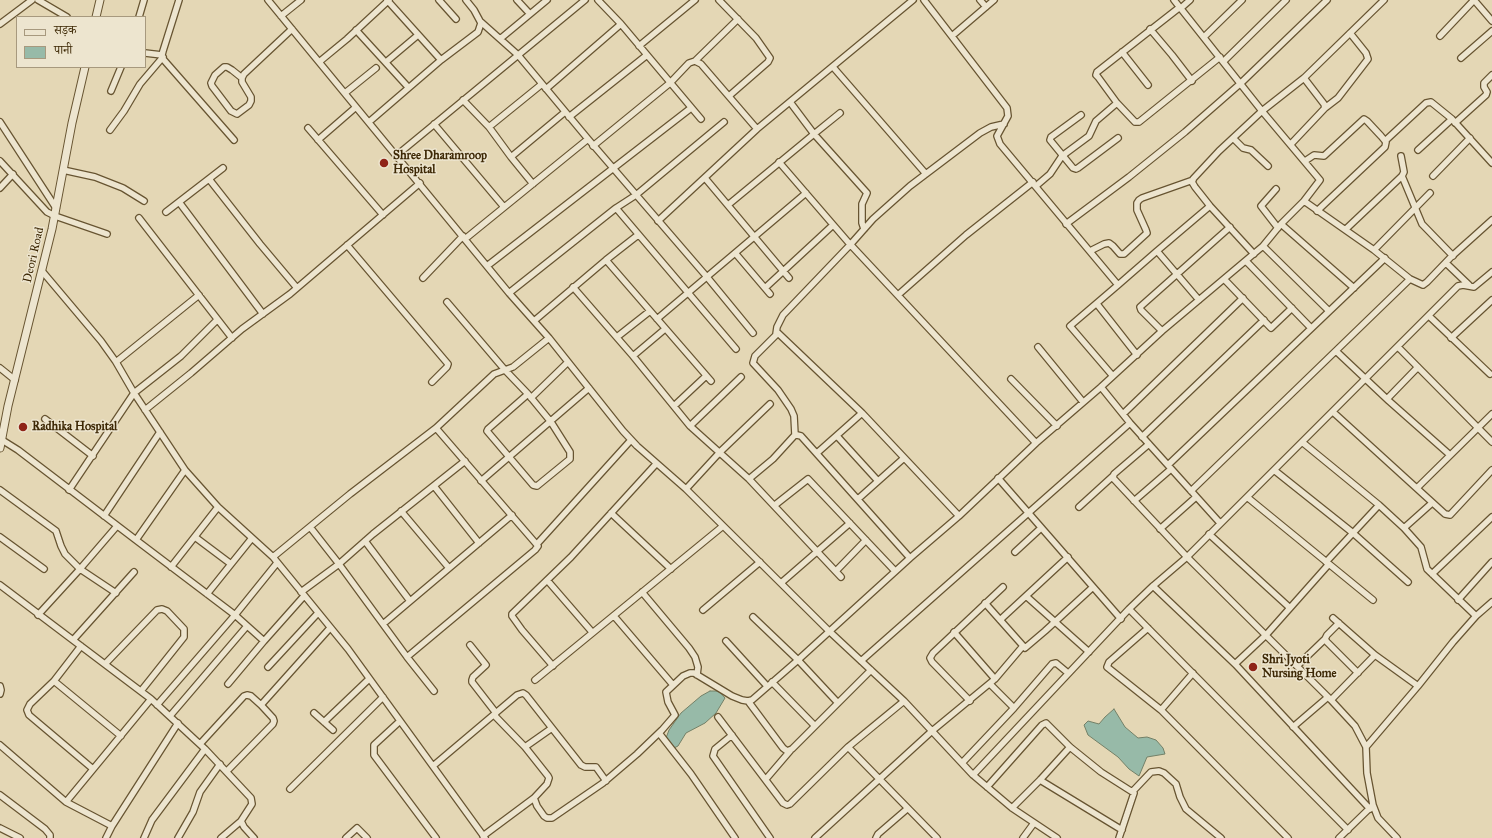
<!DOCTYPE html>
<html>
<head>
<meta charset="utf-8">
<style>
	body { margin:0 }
	#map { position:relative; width:1492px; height:838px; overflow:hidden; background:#e4d7b5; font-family:"IM FELL Great Primer","Noto Serif Devanagari",serif }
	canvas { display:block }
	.legend { position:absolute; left:16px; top:16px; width:130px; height:52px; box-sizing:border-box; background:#ede5cf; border:1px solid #a7997e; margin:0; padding:5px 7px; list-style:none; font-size:12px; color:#3d2805 }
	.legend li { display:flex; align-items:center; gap:8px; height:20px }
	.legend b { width:20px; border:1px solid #a7997e }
</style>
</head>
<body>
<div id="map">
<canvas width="1492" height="838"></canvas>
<ul class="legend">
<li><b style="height:5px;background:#ede5cf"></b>सड़क</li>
<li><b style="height:11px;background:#97baa8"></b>पानी</li>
</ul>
</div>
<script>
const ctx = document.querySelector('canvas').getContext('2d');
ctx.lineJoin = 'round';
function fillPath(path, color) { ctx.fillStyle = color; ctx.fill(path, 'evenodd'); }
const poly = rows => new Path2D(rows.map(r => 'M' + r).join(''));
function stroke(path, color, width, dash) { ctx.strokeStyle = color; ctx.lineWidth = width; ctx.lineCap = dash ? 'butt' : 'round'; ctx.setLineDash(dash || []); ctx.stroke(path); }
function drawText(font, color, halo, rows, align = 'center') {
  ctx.font = font + ' "IM FELL Great Primer",serif'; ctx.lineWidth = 3; ctx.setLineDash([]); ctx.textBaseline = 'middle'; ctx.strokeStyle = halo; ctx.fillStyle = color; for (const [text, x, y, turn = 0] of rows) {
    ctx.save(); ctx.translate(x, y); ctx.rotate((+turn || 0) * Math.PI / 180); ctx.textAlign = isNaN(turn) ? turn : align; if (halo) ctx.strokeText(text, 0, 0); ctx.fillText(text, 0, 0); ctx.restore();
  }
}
const water = poly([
	[710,691,719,691,725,698,716,713,705,723,686,733,678,746,674,748,666,738,669,730,681,713,701,696,710,691],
	[1114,709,1125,727,1138,738,1147,737,1156,740,1163,748,1165,754,1147,757,1139,776,1129,769,1118,757,1088,735,1084,725,1088,721,1099,724,1105,717,1114,709]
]);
fillPath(water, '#97baa8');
stroke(water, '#738067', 1);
const minor = poly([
	[38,0,67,17],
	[179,0,163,51,162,55,163,59,234,140],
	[268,0,509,293,549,338,623,431,637,446,686,489,829,631,904,701,973,775,1012,808,1057,838],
	[387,0,441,60],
	[439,0,456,19],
	[517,0,530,14],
	[598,0,621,24,701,119],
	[719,0,756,38,770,58,768,62,729,96],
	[924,0,1007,108,1008,116,997,136,1000,144,1118,285],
	[980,0,986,7],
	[1474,0,1492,21],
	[1180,7,1097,72,1096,75,1098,77,1117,103,1135,122,1139,122,1220,57],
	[1181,8,1190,0],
	[281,16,301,0],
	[139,17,144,0],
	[481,22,518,55,588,139,707,277,753,333],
	[0,24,32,0],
	[1150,29,1172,55,1192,81],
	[356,30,408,87],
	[952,36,994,0],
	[1440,36,1474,0],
	[1204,37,1242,0],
	[500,39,547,0],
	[639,46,695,0],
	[1122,52,1148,85],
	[145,53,162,55],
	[1461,58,1492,31],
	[695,61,738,19],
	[1224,61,1286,0],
	[319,62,347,39,389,0],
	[386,62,418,35],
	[833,67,926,174],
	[242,78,232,70,227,67,224,67,215,75,211,83,212,86,231,111,237,114,249,105,251,101,251,97,242,82,242,78,244,74,292,29],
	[546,89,621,24],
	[111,91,121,67],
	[345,93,376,68],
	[463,100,489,127,511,157,533,184],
	[790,102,814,134,867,193,862,204,862,223,864,229],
	[1325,108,1338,98,1368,59,1366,53,1350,33],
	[1081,115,1051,137,1050,140,1073,168,1076,169,1078,168,1118,138],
	[569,117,647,55],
	[0,122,56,208],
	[369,122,441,60,478,32,481,23,474,10,466,0],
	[1455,123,1486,95,1487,92,1484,87,1484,83,1492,75],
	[434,124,504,207],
	[489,127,542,84],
	[308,128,383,215],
	[110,130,124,111,140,84,163,57],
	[1233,138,1243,148,1251,150,1268,166],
	[318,140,356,107],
	[1385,141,1426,103,1431,102,1452,119,1492,163],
	[1291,144,1325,108,1324,104,1304,78],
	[593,146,670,83,689,63,695,61,701,64,757,129],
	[1418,150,1452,119],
	[397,155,585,0],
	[511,157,565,112],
	[0,161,47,212,55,216,107,234],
	[1305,161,1314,155,1324,156,1364,119,1367,121,1381,136,1386,142,1385,147,1317,211],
	[779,162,848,242,1036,443],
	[63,170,95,177,123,188,144,201],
	[1402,176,1422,224,1453,256],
	[1433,176,1470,138],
	[705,178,789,278],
	[209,179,260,244,297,288],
	[1036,186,1050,174,1062,156,1089,136,1096,121,1117,103],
	[0,188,13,174],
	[1276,189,1261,206,1278,228],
	[1304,201,1374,250,1410,279,1423,285,1427,282,1451,257,1492,220],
	[179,202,263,314],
	[728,205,814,134,840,113],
	[616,208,736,349],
	[166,212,223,168],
	[139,218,232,338],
	[658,221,757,129,913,0],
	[1066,224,1129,177,1185,132,1241,83,1327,0],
	[1281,224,1354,288],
	[1346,229,1402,176,1404,172,1401,156],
	[465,239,588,139],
	[347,245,448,364,447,367,432,382],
	[1263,246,1329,311],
	[1374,250,1430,193],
	[1090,251,1104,244,1109,243,1113,246,1120,254,1124,254,1147,233,1146,230,1137,210,1137,203,1139,200,1142,198,1193,180],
	[1157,251,1210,206],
	[736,254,770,294],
	[1254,254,1210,206,1195,187,1192,182,1193,179,1219,151,1262,111,1304,78,1384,0],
	[606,260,711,381],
	[1246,261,1311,328],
	[1446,263,1469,285],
	[487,266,691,108],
	[42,271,101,341,116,362,134,393,185,470,218,507,273,557,348,649,485,838],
	[423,278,463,236],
	[1224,279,1271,328,1292,308],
	[573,287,633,356,690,426,749,479,841,577],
	[765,288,833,225],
	[509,293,616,208,636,195,724,122],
	[898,295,966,235,1033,182],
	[447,302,505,370,528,394,551,422,570,452,570,459,537,486,533,485,487,431,488,429,528,394],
	[1097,304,1137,355],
	[1429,316,1490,374],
	[657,319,806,193],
	[534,321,606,260,638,235],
	[1162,331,1141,310,1140,307,1230,227],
	[776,334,777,327,783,315,850,245,873,219,910,186,980,133,991,127,1004,124],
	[617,337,650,311],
	[1451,338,1492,300],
	[1038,347,1083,402],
	[1398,347,1492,442],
	[1336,351,1389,401,1450,455],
	[633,356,665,329],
	[116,362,199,295],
	[0,368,15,380],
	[1112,375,1070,326,1118,285,1157,251,1199,300],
	[1011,379,1057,426],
	[1101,387,1130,423,1220,523],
	[531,398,568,362],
	[1387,399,1418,367],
	[674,406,706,376],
	[145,410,191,373,242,329,290,294,420,183],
	[1333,412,1445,514,1450,515,1492,470],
	[1123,414,1243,298],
	[45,419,93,456],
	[690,426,741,377],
	[795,435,794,416,791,409,778,390,753,363,755,356,778,333,862,413,959,516],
	[837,436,878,481],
	[1142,437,1264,320],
	[2,440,18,450,136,540],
	[1302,442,1379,505,1404,528,1421,547,1427,569,1476,616],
	[1149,444,1114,474,1113,478,1187,557,1331,700,1355,726,1366,747,1367,773,1373,805,1378,818,1397,838],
	[817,453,862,413],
	[1168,465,1385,258],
	[185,470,136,540,235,615,264,641],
	[1274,470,1353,533,1408,582],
	[998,478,1121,619],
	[749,479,773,459,794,436,797,435,801,436,910,558],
	[481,481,589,388],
	[434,486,479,543],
	[1417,488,1492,414],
	[686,489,720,452,770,404],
	[0,490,56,531,61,546,65,554,80,569,116,593],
	[69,490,134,393,181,356,217,320],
	[1191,491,1410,279],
	[1247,497,1373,600],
	[858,499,904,458],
	[1134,501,1171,469],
	[775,505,808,479,895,571],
	[1079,507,1113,476],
	[401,511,449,568],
	[611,513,671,569],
	[104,516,160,432],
	[310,527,339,564,407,657,434,691],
	[1404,528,1432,503],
	[1160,529,1196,497],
	[1209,534,1290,608],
	[0,537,44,569],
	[195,537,231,564],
	[365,541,410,601],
	[537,544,631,440],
	[1015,552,1041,528],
	[273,557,350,494,436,428,494,374,513,367,549,338],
	[1326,562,1379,505],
	[171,567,218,507],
	[836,571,866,540],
	[1432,574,1492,517],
	[547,580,592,632],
	[781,583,850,523],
	[0,585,151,699,205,749,251,798,252,804,241,821,244,827,254,838],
	[1153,586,1235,664,1370,809],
	[301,592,339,564,373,534,465,461],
	[642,592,689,648,695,657,698,667,697,675],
	[207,594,252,538],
	[1026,596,1089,652],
	[1458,600,1492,562],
	[985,603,1025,648,1045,631,1093,587],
	[1129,609,1348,830],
	[703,610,760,562],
	[38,615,80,569,117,526],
	[614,616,673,685],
	[753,617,798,660,838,703],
	[1333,618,1375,655,1418,686],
	[1000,620,1068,557],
	[1339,623,1327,635,1325,639,1327,642,1358,673],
	[383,624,512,515],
	[1148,628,1109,662,1107,667,1161,710,1288,838],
	[954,632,995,679],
	[73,640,134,572],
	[726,641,767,686],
	[470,645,486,665,473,677,472,680,472,682,496,713],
	[81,646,54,681,121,736],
	[407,657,535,550,538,546,436,428],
	[861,661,1130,423],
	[105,664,157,610,162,609,167,611,184,629,184,637,141,691],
	[1235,664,1266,635,1329,564],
	[553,666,522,630,512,616,512,614,571,557,656,464],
	[1297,666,1325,639],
	[268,667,318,613],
	[535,680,723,526],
	[54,681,30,704,27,710,29,715,93,769],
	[772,682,815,726],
	[228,684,264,641,304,596],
	[990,684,1014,708],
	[0,686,1,690,0,694],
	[1331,700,1375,655],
	[748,701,783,748,787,751,792,749,871,670],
	[970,701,932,662,930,658,933,653,1003,587],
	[157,705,235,615,277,563],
	[261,705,330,628],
	[1161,710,1193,673],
	[314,713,333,730],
	[494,715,525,747,548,776,549,778,547,784,534,798,537,806,544,816,547,818,552,818,603,783,637,754,662,730,675,715,668,702,666,692,683,676,690,673,694,673,732,696,742,700,748,701,752,700,798,660,910,558,959,516,1036,443,1101,387,1162,331,1263,246,1281,224,1304,201,1320,180,1262,111,1174,0],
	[170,716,247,626],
	[718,717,783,803,787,805,790,804,848,747,904,701],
	[400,721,374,745,374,755,436,838],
	[324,722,369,679],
	[1293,727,1328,697],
	[659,733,691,774,735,838],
	[732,735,715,749,713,756,770,838],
	[200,744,244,696,247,695,251,696,261,705,273,718,274,721,273,724,227,771],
	[0,745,66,802,112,826],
	[525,747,552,728],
	[848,747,937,838],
	[1366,747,1418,686,1453,642,1476,616,1492,602],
	[962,763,1014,708,1052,664,1056,663,1068,673],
	[433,766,517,695,523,693,526,695,581,765,585,767,596,767,606,781],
	[973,775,1129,609,1153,586,1187,557,1458,286,1463,285,1474,287,1492,272],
	[766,779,790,751],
	[1040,780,1122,830],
	[987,787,1042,725,1046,723,1070,747,1101,772,1134,793,1119,838],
	[290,789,383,697],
	[1133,791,1151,772,1159,771,1164,773,1176,784,1180,797,1186,809,1221,838],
	[0,795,45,829,50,835,50,838],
	[66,802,151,699],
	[1012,808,1040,780,1070,747],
	[0,828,20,838],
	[483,836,534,798],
	[106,838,112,826,178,723],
	[144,838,152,820,205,749],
	[178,838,193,812,200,792,220,764],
	[221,838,241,821],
	[346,838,357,828,367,838],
	[815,838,932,731,995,679,1023,646],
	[876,838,878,834,907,809],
	[1023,838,1034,823],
	[1339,838,1372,806]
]);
const tertiary = poly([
	[96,17,100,0],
	[0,448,8,406,52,229,72,123,85,67]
]);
stroke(minor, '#675431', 8);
stroke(tertiary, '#675431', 9);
stroke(minor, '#ede5cf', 5.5);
stroke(tertiary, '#ede5cf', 7);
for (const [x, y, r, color] of [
	[384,163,5,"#8f2418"],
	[23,427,5,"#8f2418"],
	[1253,667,5,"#8f2418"]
]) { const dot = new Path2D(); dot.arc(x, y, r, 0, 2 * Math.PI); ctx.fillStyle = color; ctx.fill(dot); stroke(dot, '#ede5cf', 1.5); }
drawText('bold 12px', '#3d2805', '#ede5cf', [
	["Shree Dharamroop",393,156],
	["Hospital",393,170],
	["Radhika Hospital",32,427],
	["Shri Jyoti",1262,660],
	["Nursing Home",1262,674]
], 'left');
drawText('12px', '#3d2805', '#ede5cf', [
	["Deori Road",34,255,-77]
]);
</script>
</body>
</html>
